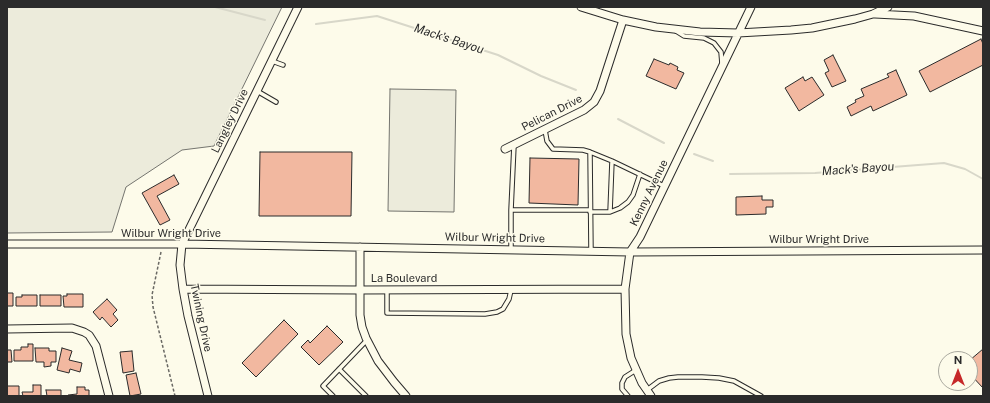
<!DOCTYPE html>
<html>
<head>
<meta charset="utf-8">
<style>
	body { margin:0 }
	#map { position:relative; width:990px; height:403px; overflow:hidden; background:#fdfbea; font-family:"Public Sans",sans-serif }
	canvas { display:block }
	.frame { position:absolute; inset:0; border:8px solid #2b2b2b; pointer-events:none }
	.north { position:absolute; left:938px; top:351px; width:40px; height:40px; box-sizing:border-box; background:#fdfbea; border:1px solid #a9a89e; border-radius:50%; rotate:0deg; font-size:11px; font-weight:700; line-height:16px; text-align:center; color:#2b2b2b }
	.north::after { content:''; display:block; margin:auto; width:14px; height:18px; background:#c62828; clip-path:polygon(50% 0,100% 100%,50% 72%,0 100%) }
</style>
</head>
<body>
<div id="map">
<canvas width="990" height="403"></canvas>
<div class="frame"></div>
<div class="north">N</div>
</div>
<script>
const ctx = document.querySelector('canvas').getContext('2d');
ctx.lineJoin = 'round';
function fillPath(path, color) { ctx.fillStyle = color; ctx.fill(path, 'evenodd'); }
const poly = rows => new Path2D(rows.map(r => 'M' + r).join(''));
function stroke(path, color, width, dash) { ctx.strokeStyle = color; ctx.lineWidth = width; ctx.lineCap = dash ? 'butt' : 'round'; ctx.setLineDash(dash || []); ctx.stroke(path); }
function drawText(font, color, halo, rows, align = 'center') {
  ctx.font = font + ' "Public Sans",sans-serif'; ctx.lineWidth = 3; ctx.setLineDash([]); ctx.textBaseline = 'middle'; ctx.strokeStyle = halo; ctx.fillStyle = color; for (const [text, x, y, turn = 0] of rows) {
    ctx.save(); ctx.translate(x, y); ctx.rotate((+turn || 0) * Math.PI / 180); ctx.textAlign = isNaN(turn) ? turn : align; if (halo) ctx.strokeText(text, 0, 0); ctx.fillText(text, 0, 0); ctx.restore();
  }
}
const green = poly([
	[7,7,282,7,214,146,182,150,126,187,112,232,7,233,7,7],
	[390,89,456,90,454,212,388,211,390,89]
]);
fillPath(green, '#ecebdb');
stroke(green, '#74746e', 1);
stroke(poly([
	[215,7,265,20],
	[316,24,377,16,498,55,541,76,576,90],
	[618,119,664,143],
	[694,154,713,161],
	[730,174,815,173,944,163,965,169,983,179]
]), '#d8d7c9', 2);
const building = poly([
	[981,39,983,44,983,65,930,92,919,71,981,39],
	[833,55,846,81,832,87,825,73,829,71,824,60,833,55],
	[654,59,669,65,670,63,678,67,677,70,684,73,676,89,646,76,654,59],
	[896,70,907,95,873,111,871,106,851,116,847,107,856,102,855,100,864,96,861,89,889,77,887,74,896,70],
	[803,77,805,81,812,77,824,95,799,111,785,88,803,77],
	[260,152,352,152,351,216,259,216,260,152],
	[530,158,579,159,578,205,529,203,530,158],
	[174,175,179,184,157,196,170,220,160,225,142,193,174,175],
	[762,196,762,200,773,200,773,207,766,207,766,214,736,215,736,197,762,196],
	[7,293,13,293,13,306,7,306,7,293],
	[67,294,83,294,83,307,64,307,63,296,67,296,67,294],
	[22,295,37,295,37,306,16,306,16,297,22,297,22,295],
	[40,295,61,295,61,306,40,306,40,295],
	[107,299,117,310,113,314,118,320,111,327,102,317,100,320,93,312,107,299],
	[284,320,298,334,256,377,242,363,284,320],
	[327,326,343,342,319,365,301,347,308,340,310,343,327,326],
	[28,344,33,344,33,361,14,361,14,350,21,350,21,347,28,347,28,344],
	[35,348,49,348,49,351,56,351,56,362,51,362,51,366,44,367,44,362,36,362,35,348],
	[62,348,72,351,69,360,82,363,80,372,70,369,69,373,57,370,62,348],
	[983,349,983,388,970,374,970,360,983,349],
	[7,350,11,350,12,362,7,362,7,350],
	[132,351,134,371,123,373,120,352,132,351],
	[136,373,141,394,130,396,126,375,136,373],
	[33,385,41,385,41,396,23,396,22,392,33,392,33,385],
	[7,386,19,386,19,396,7,396,7,386],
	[77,387,85,387,85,390,89,390,89,396,68,396,68,395,77,394,77,387],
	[46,390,61,390,61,396,47,396,46,390]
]);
fillPath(building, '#f2b8a0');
stroke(building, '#2b2b2b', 1);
const lane = poly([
	[676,31,684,36,704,38,714,43,721,52,722,64],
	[272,61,283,65],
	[257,91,276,102],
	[545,130,547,141,553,149,583,150,590,152,612,161,664,186],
	[590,152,591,251],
	[511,210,514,145],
	[590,212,610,212,620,208,628,202,633,195,640,174],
	[610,212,612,161],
	[511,249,511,210,590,210],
	[387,290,387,313,485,314,497,312,503,309,509,299,511,290],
	[339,369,366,396],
	[647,390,659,381,669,378,678,377,702,377,719,378,734,381,761,396],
	[333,396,323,386,367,340],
	[628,396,622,389,622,383,625,377,636,370]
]);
const street = poly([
	[581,7,623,20,656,27,700,32,738,33,791,30,812,28,855,19,873,14,888,7],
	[875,14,914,16,983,31],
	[505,149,584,110,594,102,600,91,623,20],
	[7,244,182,244,630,252,983,250],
	[360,247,360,315,362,327,366,338,378,361,394,382,406,396],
	[183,289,359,290,625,289],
	[7,329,72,328,84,332,89,335,96,346,109,396],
	[208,396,188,316,183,289,180,265,182,244,298,7],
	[651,396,642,383,631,358,626,334,625,289,630,252,640,237,751,7]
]);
stroke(lane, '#2b2b2b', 5.5);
stroke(street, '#2b2b2b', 9);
stroke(poly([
	[161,252,152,295,153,307,175,396]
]), '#6a6964', 1.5, [3, 2]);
stroke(lane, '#fdfbea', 3.5);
stroke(street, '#fdfbea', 7);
drawText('11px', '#2b2b2b', '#fdfbea', [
	["Pelican Drive",552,113,-27],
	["Langley Drive",230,121,-64],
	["Kenny Avenue",649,193,-64],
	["Wilbur Wright Drive",171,234],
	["Wilbur Wright Drive",495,238,1],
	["Wilbur Wright Drive",819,240],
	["La Boulevard",404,279],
	["Twining Drive",201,318,78]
]);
drawText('italic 12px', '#2b2b2b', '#fdfbea', [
	["Mack's Bayou",449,39,18],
	["Mack's Bayou",858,169,-4]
]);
</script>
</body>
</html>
